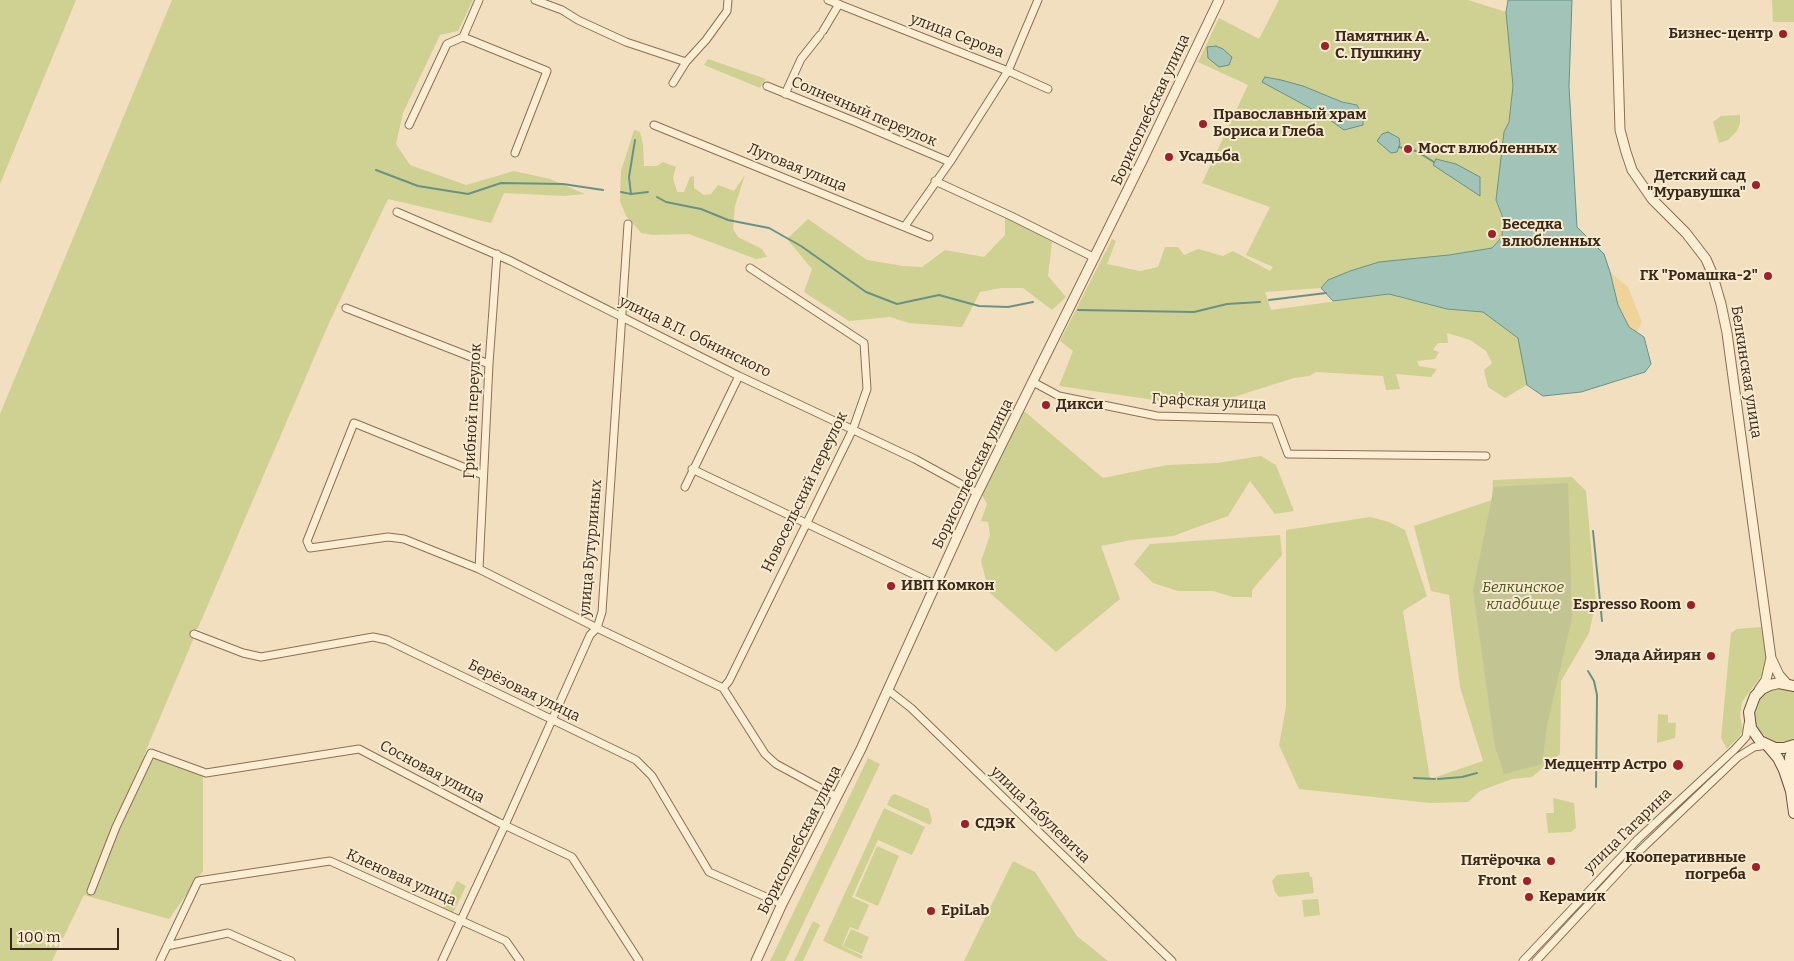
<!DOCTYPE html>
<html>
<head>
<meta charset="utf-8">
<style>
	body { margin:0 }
	#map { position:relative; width:1794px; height:961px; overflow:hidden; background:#f2dfbf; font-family:Bitter,serif }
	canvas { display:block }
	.scale { position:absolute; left:10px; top:928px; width:109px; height:22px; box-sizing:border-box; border:2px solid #3a281b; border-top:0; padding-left:6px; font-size:15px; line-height:18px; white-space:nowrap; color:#3a281b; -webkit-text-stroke:4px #f8eacf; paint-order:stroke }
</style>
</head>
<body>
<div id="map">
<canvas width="1794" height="961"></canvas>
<div class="scale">100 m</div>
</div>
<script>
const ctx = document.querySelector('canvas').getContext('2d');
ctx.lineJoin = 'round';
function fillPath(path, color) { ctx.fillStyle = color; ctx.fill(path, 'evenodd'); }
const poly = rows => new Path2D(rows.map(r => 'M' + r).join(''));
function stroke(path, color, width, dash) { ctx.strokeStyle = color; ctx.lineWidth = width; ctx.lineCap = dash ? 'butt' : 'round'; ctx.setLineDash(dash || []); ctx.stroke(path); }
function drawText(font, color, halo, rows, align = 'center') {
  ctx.font = font + ' Bitter,serif'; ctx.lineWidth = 4; ctx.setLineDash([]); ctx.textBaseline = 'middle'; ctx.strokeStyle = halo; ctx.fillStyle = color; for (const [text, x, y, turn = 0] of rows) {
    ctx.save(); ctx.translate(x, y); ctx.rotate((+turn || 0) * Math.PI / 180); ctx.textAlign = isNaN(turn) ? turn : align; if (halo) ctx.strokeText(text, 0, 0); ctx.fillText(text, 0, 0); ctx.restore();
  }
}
fillPath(poly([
	[0,0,76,0,0,184],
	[172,0,473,0,458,31,440,35,403,113,396,144,410,165,466,185,514,171,550,179,585,194,564,196,504,193,491,223,388,199,329,323,198,628,191,633,193,640,144,755,203,775,203,871,169,919,84,895,52,961,0,961,0,414],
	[1279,0,1468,0,1506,12,1513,86,1509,122,1504,132,1496,200,1503,218,1502,237,1492,248,1449,255,1328,280,1321,288,1265,292,1271,310,1389,294,1447,309,1483,312,1518,338,1527,385,1505,398,1488,387,1484,370,1492,363,1486,351,1470,340,1447,333,1448,343,1438,343,1433,350,1439,352,1435,359,1417,361,1419,366,1437,369,1431,377,1396,374,1400,389,1386,390,1383,376,1316,372,1309,376,1294,378,1202,407,1059,386,1073,351,1060,341,1112,239,1116,241,1107,264,1140,271,1158,267,1165,247,1178,247,1184,255,1198,249,1223,256,1233,251,1270,271,1273,267,1246,255,1270,207,1202,183,1248,85,1198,62,1219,18,1259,39],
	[1772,0,1794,0,1794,22,1773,22],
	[708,59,766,79,760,88,704,65],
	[1740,115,1740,123,1737,131,1728,140,1719,143,1713,122,1721,116],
	[634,130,640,132,643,144,644,166,657,166,663,162,676,167,673,178,677,192,684,192,690,177,694,176,694,188,704,195,711,194,718,185,734,191,745,175,735,206,733,229,738,237,762,249,767,257,756,259,689,234,653,235,641,233,626,216,620,201,621,171],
	[1005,217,1052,242,1048,276,1066,297,1052,310,1023,288,1001,288,980,292,962,327,909,323,890,317,849,321,804,292,812,269,787,239,808,219,867,260,903,266,922,267,945,250,984,257,1005,235],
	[1024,411,1103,478,1167,465,1217,463,1261,456,1276,465,1294,511,1275,514,1250,481,1228,516,1173,536,1131,540,1101,546,1120,599,1056,652,989,592,981,561,990,535,988,522,981,521,987,504,982,495,1016,423],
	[1572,477,1586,491,1596,602,1589,633,1561,681,1560,754,1532,777,1512,779,1480,791,1468,802,1430,803,1299,789,1279,745,1286,707,1286,530,1370,517,1389,522,1405,530,1427,596,1403,611,1430,779,1483,761,1460,687,1449,595,1431,591,1414,526,1492,500,1493,480],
	[1280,535,1282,555,1252,590,1252,597,1233,597,1213,591,1178,591,1153,583,1134,564,1150,544],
	[1762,627,1767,664,1761,676,1742,702,1740,716,1743,730,1739,737,1727,749,1721,738,1731,633,1737,629],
	[1773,689,1784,689,1794,692,1794,738,1788,741,1777,742,1768,738,1760,732,1755,722,1754,712,1757,702,1764,694],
	[1658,714,1668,715,1668,723,1676,723,1675,738,1657,743],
	[868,758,880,764,789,953,785,961,770,961],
	[895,794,929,809,932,821,930,825,887,805,891,796],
	[1553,798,1574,803,1576,828,1571,832,1548,833,1546,813,1554,813],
	[884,808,925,827,912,855,878,840,852,897,869,905,858,930,850,927,842,946,863,956,861,959,823,941],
	[877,846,899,856,878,906,855,896],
	[1013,861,1035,872,1077,936,1108,961,964,961],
	[1309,872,1310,877,1312,877,1314,893,1279,897,1275,892,1272,881,1277,875],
	[457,881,466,886,453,913,443,908],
	[1318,899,1320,915,1304,917,1302,900],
	[813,921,820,925,803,961,794,961],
	[851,929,869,937,862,954,843,946]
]), '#ced192');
fillPath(poly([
	[1610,272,1628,287,1642,322,1637,332,1629,327,1618,305]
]), '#f0d399');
fillPath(poly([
	[1568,483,1572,618,1547,725,1542,764,1504,774,1495,747,1473,590,1494,487]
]), '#c2c492');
const water = poly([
	[1508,0,1572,0,1569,86,1577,227,1604,254,1610,272,1618,305,1629,327,1644,337,1651,364,1645,372,1581,392,1543,396,1527,385,1518,338,1483,312,1447,309,1389,294,1333,301,1321,288,1328,280,1350,271,1379,262,1449,255,1492,248,1502,237,1503,218,1496,200,1504,132,1509,122,1513,86,1506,12,1508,0],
	[1216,46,1223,49,1232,57,1229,65,1219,67,1208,58,1207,47,1216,46],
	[1265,77,1281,80,1303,86,1342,102,1357,105,1363,117,1363,125,1344,130,1323,115,1262,82,1265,77],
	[1388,132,1399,138,1400,144,1397,152,1391,153,1377,141,1382,134,1388,132],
	[1436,159,1456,164,1480,177,1480,196,1433,165,1436,159]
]);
fillPath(water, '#a2c3b7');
stroke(water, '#699285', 1);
stroke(poly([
	[1399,147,1416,151,1434,162],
	[376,170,418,186,468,194,501,183,563,184,603,190],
	[621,192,631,194,648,192],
	[631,194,629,177,635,140],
	[657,197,666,202,701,209,728,220,769,228,801,246,866,292,897,304,939,295,979,306,1008,307,1033,302],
	[1269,300,1326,293],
	[1078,310,1194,312,1227,304,1260,302],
	[1593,531,1602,621],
	[1588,671,1594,681,1597,695,1596,787],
	[1414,778,1435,779],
	[1438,779,1462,777,1477,773]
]), '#699285', 2);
const minor = poly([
	[535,0,562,10,578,20,626,42,686,62],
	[828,0,1008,71,1048,89],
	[823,31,839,4],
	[463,37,547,71,515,153],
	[673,83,686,62,706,40,727,11,728,0],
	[767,86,856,122,950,162],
	[785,94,801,59,820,35],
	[409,125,447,44,463,37,479,0],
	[654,125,929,237],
	[935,181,1011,216,1095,258],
	[397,212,511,261,739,376,915,459,977,493],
	[905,226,950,162,1008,71,1038,0],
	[346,308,489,364],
	[1033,382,1059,396,1157,416,1275,419,1288,454,1486,456],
	[692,469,936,585],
	[483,475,354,423,311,531,307,541,310,548,388,537,404,539,479,569,597,628,723,688,765,754,776,764,837,797],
	[685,487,739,376],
	[479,569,489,364,497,254],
	[194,634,243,653,261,657,373,637,387,640,636,760,652,776,709,872,782,904],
	[723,688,729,681,853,429,867,389,864,343,750,268],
	[888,690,911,708,1172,961],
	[91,891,116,827,151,753,206,773,359,749,498,822,572,857,639,961],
	[167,946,228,933,291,961],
	[160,961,198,881,330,861,506,941,520,961],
	[442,961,505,825,590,635,597,628,602,612,628,224],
	[1523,961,1638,839,1734,750,1746,737,1748,724],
	[1536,961,1628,862,1738,757,1754,747,1767,745]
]);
const tertiary = poly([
	[1616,0,1620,130,1626,152,1632,170,1652,199,1686,233,1706,259,1712,273,1721,304,1727,333,1771,658,1779,675,1787,684],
	[1759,690,1766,680,1771,658],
	[756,961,782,904,861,749,974,500,1143,159,1219,0]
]);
const secondary = poly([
	[1794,686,1779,683,1770,685,1762,689,1755,696,1749,712,1751,728,1760,741,1775,748,1784,748,1794,745],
	[1767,745,1778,758,1784,770,1791,791,1794,813],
	[1791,780,1790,757,1794,748]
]);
stroke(minor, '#8c6f55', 9);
stroke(tertiary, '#8c6f55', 11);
stroke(secondary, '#6d5039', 12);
stroke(minor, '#fcedd3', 7);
stroke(tertiary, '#fcedd3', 9);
stroke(secondary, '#fcedd3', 10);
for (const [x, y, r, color] of [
	[1783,34,5,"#a0202a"],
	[1325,46,5,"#a0202a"],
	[1203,124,5,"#a0202a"],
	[1408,149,5,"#a0202a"],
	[1169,157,5,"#a0202a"],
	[1756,185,5,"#a0202a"],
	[1492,234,5,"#a0202a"],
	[1768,276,5,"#a0202a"],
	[1046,405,5,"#a0202a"],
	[891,586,5,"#a0202a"],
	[1691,605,5,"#a0202a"],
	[1711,656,5,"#a0202a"],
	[1678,765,6,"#a0202a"],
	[965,824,5,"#a0202a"],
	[1551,861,5,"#a0202a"],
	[1756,867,5,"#a0202a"],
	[1527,881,5,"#a0202a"],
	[1529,897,5,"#a0202a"],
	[931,911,5,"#a0202a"]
]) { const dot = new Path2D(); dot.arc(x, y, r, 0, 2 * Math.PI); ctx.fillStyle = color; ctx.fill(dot); stroke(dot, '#f8eacf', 2); }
drawText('bold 15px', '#3a281b', '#f8eacf', [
	["Бизнес-центр",1773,34,"right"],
	["Памятник А.",1335,37],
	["С. Пушкину",1335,54],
	["Православный храм",1213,115],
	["Бориса и Глеба",1213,132],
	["Мост влюбленных",1418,149],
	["Усадьба",1179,157],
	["Детский сад",1746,176,"right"],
	["\"Муравушка\"",1746,193,"right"],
	["Беседка",1502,225],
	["влюбленных",1502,242],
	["ГК \"Ромашка-2\"",1758,276,"right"],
	["Дикси",1056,405],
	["ИВП Комкон",901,586],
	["Espresso Room",1681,605,"right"],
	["Элада Айирян",1701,656,"right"],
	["Медцентр Астро",1667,765,"right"],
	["СДЭК",975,824],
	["Кооперативные",1746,858,"right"],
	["погреба",1746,875,"right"],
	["Пятёрочка",1541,861,"right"],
	["Front",1517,881,"right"],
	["Керамик",1539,897],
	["EpiLab",941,911]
], 'left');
drawText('15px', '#3a281b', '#f8eacf', [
	["улица Серова",957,36,21],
	["Борисоглебская улица",1151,110,-65],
	["Солнечный переулок",864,112,23],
	["Луговая улица",797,168,22],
	["улица В.П. Обнинского",695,337,26],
	["Белкинская улица",1746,372,81],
	["Графская улица",1209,402,3],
	["Грибной переулок",473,411,-87],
	["Борисоглебская улица",973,474,-64],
	["Новосельский переулок",805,492,-64],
	["улица Бутурлиных",591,548,-85],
	["Берёзовая улица",524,691,26],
	["Сосновая улица",432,772,28],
	["улица Табулевича",1040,815,44],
	["улица Гагарина",1628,831,-44],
	["Борисоглебская улица",800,840,-63],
	["Кленовая улица",401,878,24]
]);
drawText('italic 15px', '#4e5820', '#f8eacf', [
	["Белкинское",1523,588],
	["кладбище",1523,605]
]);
</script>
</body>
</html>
